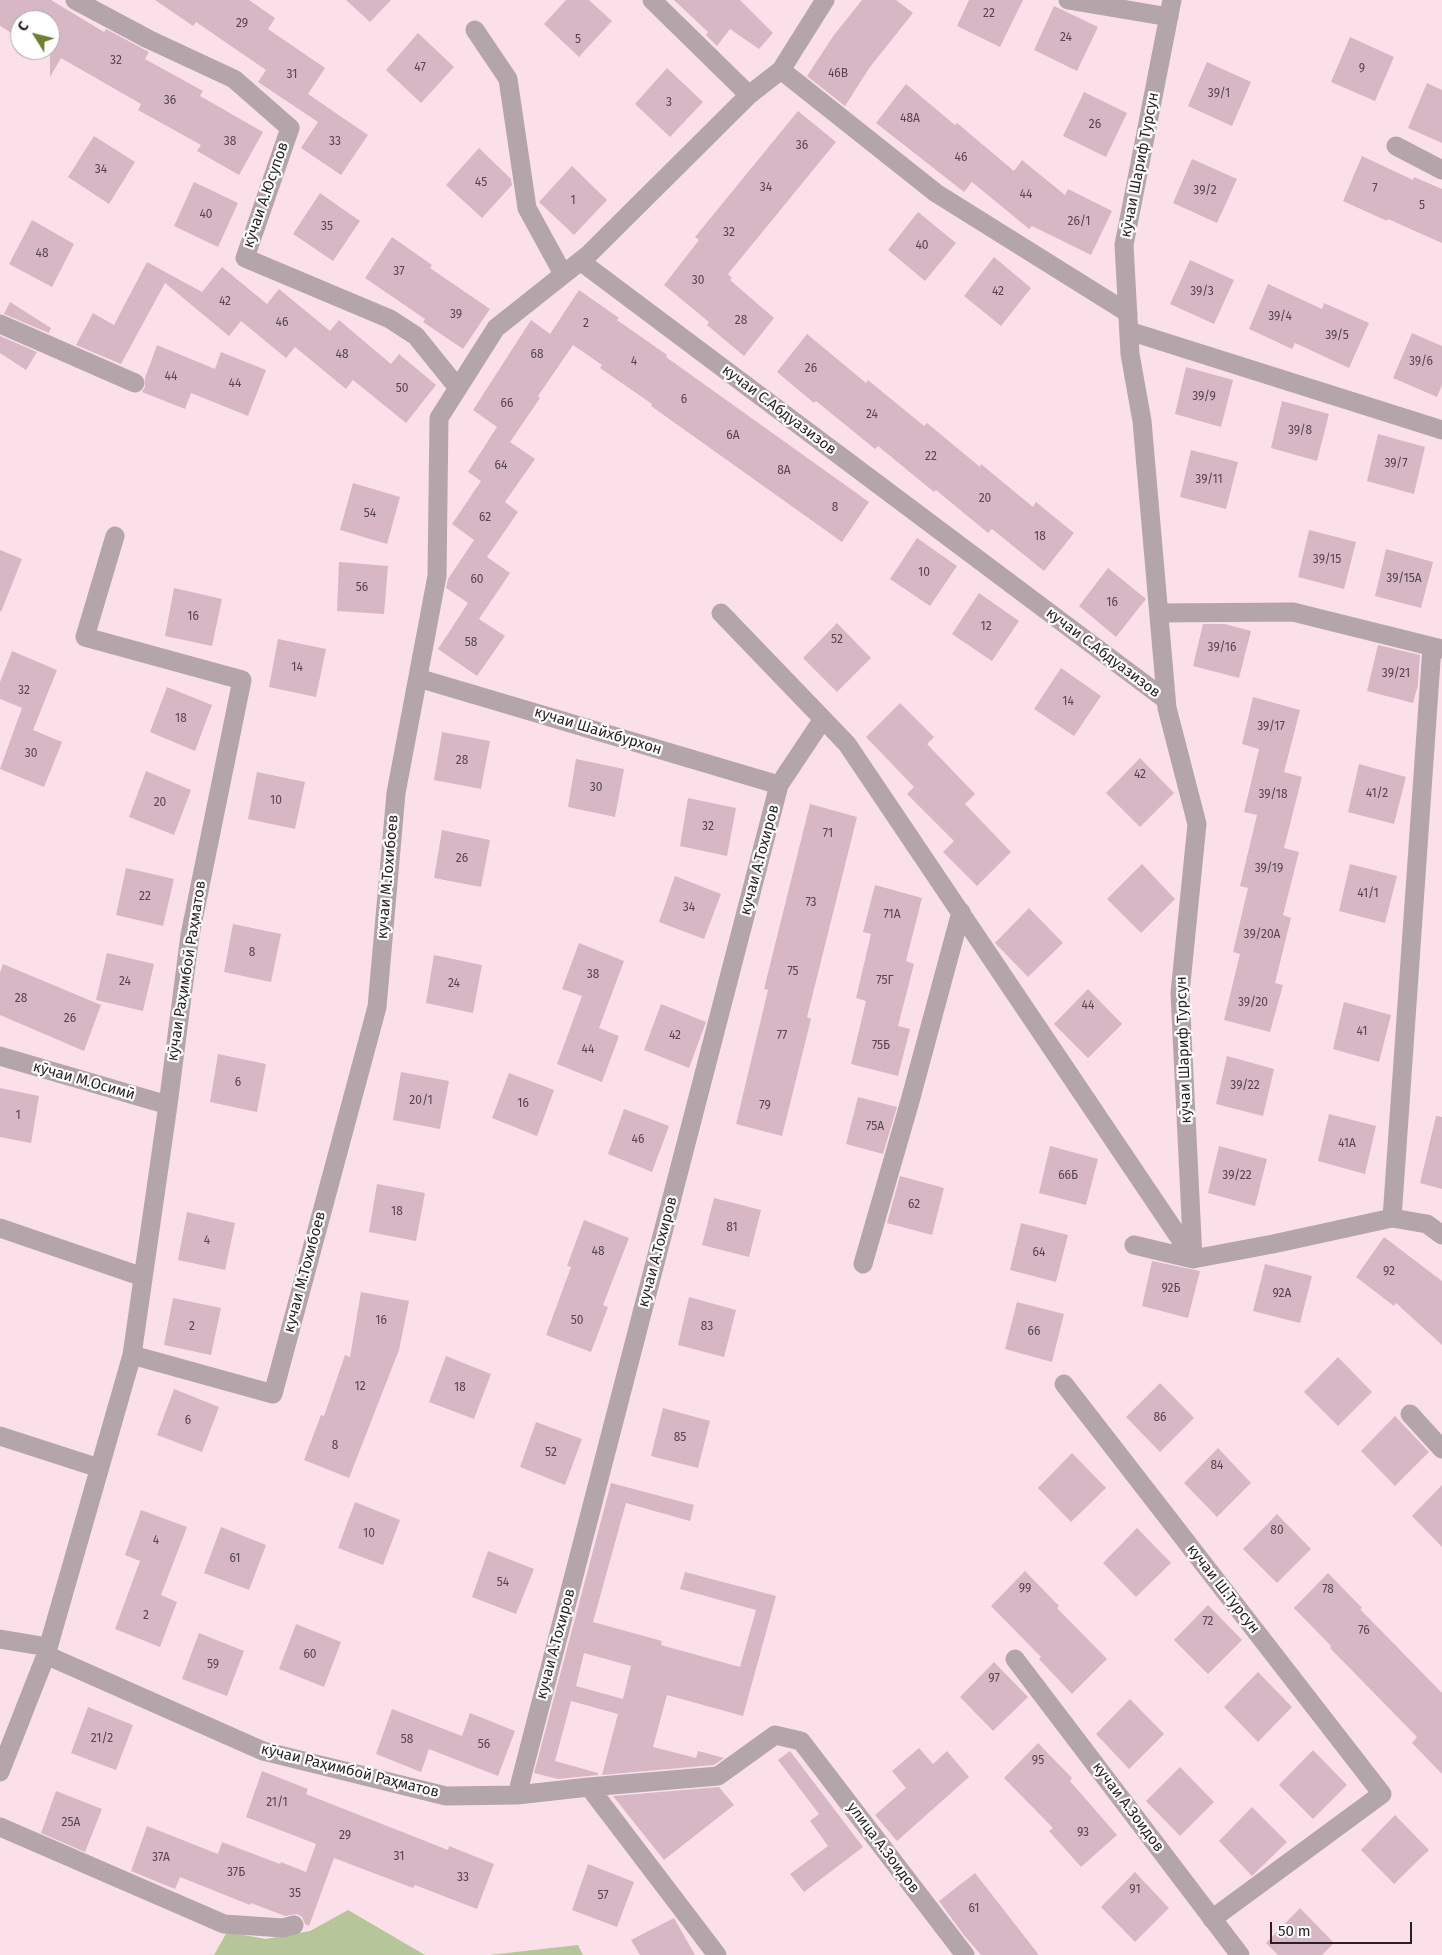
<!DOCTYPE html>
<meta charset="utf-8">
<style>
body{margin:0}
#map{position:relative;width:1442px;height:1955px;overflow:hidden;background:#fbe0ea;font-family:"Fira Sans",sans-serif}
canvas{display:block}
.north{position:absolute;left:10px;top:10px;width:50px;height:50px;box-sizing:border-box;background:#fff;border:1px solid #aaa5a7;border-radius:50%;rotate:306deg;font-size:14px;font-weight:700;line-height:20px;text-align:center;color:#2b1f23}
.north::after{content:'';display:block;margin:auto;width:18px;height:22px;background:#6b8031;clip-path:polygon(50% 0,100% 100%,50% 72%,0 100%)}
.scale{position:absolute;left:1270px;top:1922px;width:142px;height:22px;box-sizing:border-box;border:2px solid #2b1f23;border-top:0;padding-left:6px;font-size:15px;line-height:18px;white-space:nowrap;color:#2b1f23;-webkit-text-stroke:4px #fff;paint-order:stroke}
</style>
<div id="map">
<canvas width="1442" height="1955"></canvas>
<div class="north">С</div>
<div class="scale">50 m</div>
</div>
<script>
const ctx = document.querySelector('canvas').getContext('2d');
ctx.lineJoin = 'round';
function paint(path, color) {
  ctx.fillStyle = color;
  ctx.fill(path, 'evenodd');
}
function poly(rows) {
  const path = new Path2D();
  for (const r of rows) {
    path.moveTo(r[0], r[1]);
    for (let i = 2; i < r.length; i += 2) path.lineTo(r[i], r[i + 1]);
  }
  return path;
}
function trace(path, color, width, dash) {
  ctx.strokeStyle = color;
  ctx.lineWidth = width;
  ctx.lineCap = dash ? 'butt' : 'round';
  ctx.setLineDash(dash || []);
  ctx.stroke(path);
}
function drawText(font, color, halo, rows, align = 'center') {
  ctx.font = font + ' "Fira Sans",sans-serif';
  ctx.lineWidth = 4.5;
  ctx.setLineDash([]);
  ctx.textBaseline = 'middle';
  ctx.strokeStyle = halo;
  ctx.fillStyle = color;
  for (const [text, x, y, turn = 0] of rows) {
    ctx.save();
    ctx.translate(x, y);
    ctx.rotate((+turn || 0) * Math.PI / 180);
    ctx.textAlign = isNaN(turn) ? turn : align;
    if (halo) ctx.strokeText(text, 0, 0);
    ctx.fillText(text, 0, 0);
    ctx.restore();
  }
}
const green = poly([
 [348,1910,425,1955,214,1955,227,1932,266,1939,310,1931],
 [578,1945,583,1955,489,1955]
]);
const building = poly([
 [0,0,51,0,104,32,106,29,149,52,145,59,203,91,200,96,263,132,239,175,197,151,201,145,138,110,141,104,61,58,50,77,50,20,20,20,20,38,0,26],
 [155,0,249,0,275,18,268,29,325,68,308,94,368,135,341,175,301,148,318,122,258,82,266,70,196,22,193,26],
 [346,0,391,0,370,22],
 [566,0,589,0,612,21,579,57,544,24],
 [674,0,740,0,773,33,759,49,730,29,717,46,706,35,708,32],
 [862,0,896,0,913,13,870,67,845,106,807,76,834,35],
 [969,0,1023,0,1000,47,957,26],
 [1054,6,1098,27,1077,71,1034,50],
 [418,33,454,67,421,103,386,70],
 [1350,37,1394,57,1375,101,1331,82],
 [1207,62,1251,82,1232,126,1188,106],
 [667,68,703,102,670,137,635,104],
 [1427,83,1442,90,1442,143,1408,128],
 [906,84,955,125,957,123,1014,171,1022,160,1065,195,1068,189,1112,211,1091,255,1032,226,1029,229,972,182,964,192,876,123],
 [1084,92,1127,113,1106,157,1063,136],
 [798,111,836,142,728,274,732,278,730,280,774,318,744,356,707,325,709,322,664,285,699,240,695,237],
 [94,136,135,162,109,204,68,177],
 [479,148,511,179,512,185,482,218,446,185],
 [1362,156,1413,180,1414,177,1442,189,1442,243,1388,219,1387,221,1343,201],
 [1192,159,1237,179,1217,223,1173,203],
 [572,166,607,200,574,235,539,202],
 [194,182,238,203,218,247,174,226],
 [320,193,360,221,333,261,293,234],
 [918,212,956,243,925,281,888,250],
 [32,220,74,244,52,287,9,264],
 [392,237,432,265,430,268,490,309,463,349,423,322,425,319,365,278],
 [994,257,1031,288,1001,326,964,296],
 [1190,260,1234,280,1214,324,1170,304],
 [147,262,202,292,222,267,267,304,279,289,330,331,339,320,391,364,399,354,436,385,406,423,353,380,346,389,295,347,286,358,241,321,229,336,165,283,121,364,76,345,93,313,114,325],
 [1268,284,1322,309,1324,303,1369,323,1349,368,1295,343,1292,349,1249,329],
 [579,290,619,318,617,320,667,355,666,357,869,502,842,542,651,406,652,404,600,368,602,365,573,345,538,396,540,398,510,442,535,459,505,502,518,512,487,557,510,573,479,619,505,636,477,676,438,649,468,603,446,588,448,579,474,540,452,524,481,481,468,472,497,427,473,410,531,320,550,334],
 [10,302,51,328,49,333,4,314],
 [1412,333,1442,346,1442,385,1437,397,1393,378],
 [807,334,866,383,868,380,924,426,927,423,980,467,981,464,1033,507,1036,502,1074,533,1044,571,992,529,988,533,936,490,934,492,878,446,875,449,816,401,814,403,777,372],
 [0,336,37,352,26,370,0,353],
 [157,345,215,369,221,352,266,370,248,416,191,393,185,409,142,392,145,387,145,378],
 [1186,367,1233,380,1221,427,1175,414],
 [1282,401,1329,414,1317,461,1271,448],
 [1378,434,1425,447,1414,494,1367,481],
 [1191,450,1238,462,1226,509,1180,497],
 [353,483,400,497,387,544,340,530],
 [1309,530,1356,542,1344,589,1298,577],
 [917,538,957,566,930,606,890,579],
 [1386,549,1433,562,1421,608,1375,596],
 [0,550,22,559,1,612,0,611],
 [339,562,388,566,384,614,337,611],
 [1108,568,1146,599,1116,637,1079,606],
 [174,588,222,599,212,646,165,636],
 [979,593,1019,621,992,661,952,634],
 [837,623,871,658,837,692,803,658],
 [1203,624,1225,624,1251,631,1239,678,1193,666],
 [278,639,326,649,316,697,269,687],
 [1378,645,1420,655,1418,685,1413,703,1367,691],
 [12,651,57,670,33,730,62,742,44,787,0,769,22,708,0,699,0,682],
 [1061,668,1101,696,1074,736,1034,709],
 [167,687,212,705,195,751,150,732],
 [1253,697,1300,710,1284,772,1302,777,1284,848,1299,852,1283,915,1291,918,1275,983,1283,985,1270,1032,1224,1020,1240,954,1233,952,1248,888,1240,886,1257,815,1244,812,1259,749,1242,744],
 [900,703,934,737,927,744,975,794,965,804,1011,852,977,886,943,852,954,841,907,794,914,787,866,737],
 [442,732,490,741,481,789,434,780],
 [1140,758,1174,793,1140,827,1106,793],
 [576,759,624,769,615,817,568,807],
 [1359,764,1406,777,1394,824,1348,812],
 [146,771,191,790,174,835,129,817],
 [257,772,305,782,295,829,248,819],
 [688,798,736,808,727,856,680,846],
 [810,804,857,817,807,1017,811,1019,782,1136,736,1124,768,990,764,989],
 [442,830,490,840,481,887,434,878],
 [1142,864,1175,899,1141,933,1107,899],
 [1350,864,1397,876,1385,923,1339,911],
 [126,868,174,879,163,926,116,915],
 [675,876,721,894,704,939,659,922],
 [875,885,922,898,906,961,914,964,898,1026,910,1029,898,1076,851,1064,866,1001,856,998,871,934,863,932],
 [1029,908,1063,943,1028,977,995,943],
 [233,924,281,934,271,982,224,972],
 [579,943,624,961,599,1028,619,1036,602,1082,557,1064,582,996,562,989],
 [107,953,154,964,143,1011,96,1000],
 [434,955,482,965,473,1013,426,1003],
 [3,964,101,1005,84,1051,0,1015,0,973],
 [1088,989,1122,1024,1088,1058,1054,1024],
 [1344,1002,1391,1015,1379,1062,1333,1049],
 [661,1004,706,1022,689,1068,644,1050],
 [218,1054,266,1064,257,1112,210,1102],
 [1227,1056,1274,1069,1263,1116,1216,1104],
 [401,1072,449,1081,440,1129,393,1120],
 [509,1073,554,1090,537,1136,492,1118],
 [0,1088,39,1096,31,1143,0,1137],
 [858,1097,897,1107,883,1154,846,1144],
 [624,1109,669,1126,652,1172,608,1154],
 [1329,1114,1376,1126,1365,1174,1318,1161],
 [1436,1116,1442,1117,1442,1189,1420,1183],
 [1050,1146,1098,1159,1086,1205,1039,1193],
 [1219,1146,1267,1159,1255,1206,1208,1193],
 [900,1176,944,1188,932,1235,887,1223],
 [377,1184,425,1193,416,1241,369,1232],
 [714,1198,761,1210,749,1257,702,1245],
 [187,1212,235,1223,225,1270,178,1260],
 [584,1220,629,1238,603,1305,608,1307,591,1352,546,1335,571,1267,567,1266],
 [1021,1223,1068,1235,1056,1282,1010,1270],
 [1384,1237,1442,1281,1442,1345,1396,1303,1394,1306,1356,1277],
 [1152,1261,1200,1271,1188,1318,1142,1306],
 [1265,1264,1312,1276,1300,1323,1253,1311],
 [361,1292,409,1301,399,1350,349,1478,304,1460,321,1415,324,1416,345,1355,350,1357],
 [689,1297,736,1310,724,1357,678,1345],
 [173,1298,221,1308,211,1355,164,1345],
 [1017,1302,1064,1314,1052,1362,1005,1349],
 [446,1356,491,1374,474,1419,429,1402],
 [1338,1357,1372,1392,1338,1426,1304,1392],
 [1160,1383,1194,1418,1160,1452,1126,1417],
 [174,1389,219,1407,202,1452,157,1435],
 [663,1408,710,1421,698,1468,651,1456],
 [1395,1416,1429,1452,1395,1486,1361,1451],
 [536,1422,582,1439,565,1485,520,1467],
 [1218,1448,1251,1483,1217,1517,1184,1483],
 [1072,1453,1106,1488,1071,1522,1038,1488],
 [611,1483,694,1505,690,1521,626,1503,593,1622,662,1641,661,1645,740,1667,756,1610,680,1589,685,1572,776,1596,743,1716,667,1695,653,1747,696,1758,698,1751,724,1758,714,1765,602,1775,618,1714,571,1701,555,1761,598,1773,598,1775,558,1779,534,1773],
 [584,1653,631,1666,623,1699,576,1686],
 [1442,1485,1442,1547,1412,1516],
 [355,1502,400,1520,383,1565,338,1548],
 [141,1510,187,1527,161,1595,177,1602,160,1647,115,1629,140,1561,125,1555],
 [1277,1514,1311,1549,1277,1583,1243,1549],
 [221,1527,266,1545,249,1590,204,1573],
 [1137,1528,1171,1563,1136,1597,1103,1563],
 [488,1551,534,1569,516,1614,472,1597],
 [1025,1571,1059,1606,1057,1608,1107,1659,1072,1694,1039,1659,1041,1657,991,1606],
 [1328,1573,1362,1608,1360,1609,1442,1693,1442,1774,1412,1743,1417,1737,1330,1648,1331,1646,1294,1608],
 [1208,1605,1242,1640,1208,1674,1174,1640],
 [296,1624,341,1642,324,1687,279,1669],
 [199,1633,244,1651,227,1696,182,1679],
 [994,1662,1028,1697,993,1731,960,1697],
 [1258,1672,1292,1707,1258,1742,1224,1707],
 [1130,1699,1164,1734,1129,1769,1096,1734],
 [88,1707,133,1725,116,1770,71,1753],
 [392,1709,462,1736,470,1713,515,1731,498,1776,429,1749,421,1772,376,1754],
 [1038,1743,1072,1778,1070,1781,1117,1835,1081,1867,1049,1831,1053,1828,1004,1778],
 [919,1748,933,1764,947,1751,969,1777,897,1841,875,1815,906,1788,892,1771],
 [1313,1750,1347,1785,1313,1819,1279,1785],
 [790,1751,863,1847,804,1892,790,1874,828,1846,810,1821,819,1814,778,1760],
 [1180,1767,1214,1802,1180,1836,1146,1801],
 [262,1771,308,1789,306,1794,448,1850,449,1846,494,1864,477,1909,415,1885,413,1888,334,1858,309,1926,305,1924,302,1917,297,1914,285,1916,251,1903,250,1905,180,1877,175,1889,131,1871,147,1826,218,1854,222,1842,280,1864,281,1862,306,1872,316,1844,246,1817],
 [719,1787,734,1805,664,1860,613,1796],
 [56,1791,102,1809,85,1852,41,1833],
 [1252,1807,1287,1842,1252,1876,1219,1841],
 [1395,1815,1429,1850,1394,1884,1361,1850],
 [588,1864,634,1882,617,1927,572,1910],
 [1135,1872,1169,1908,1135,1942,1101,1907],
 [975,1873,1039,1955,981,1955,963,1934,939,1901],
 [1300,1908,1334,1943,1322,1955,1278,1955,1266,1943],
 [674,1918,695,1955,640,1955,631,1940]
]);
const street = poly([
 [75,0,148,39,234,79,290,128,245,258,390,319,416,336,458,388],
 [652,0,749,95],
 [1068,0,1169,17],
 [1172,0,1124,245,1130,354,1142,421,1167,708,1197,824,1180,993,1193,1259],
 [475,30,508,79,527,208,563,274],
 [781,70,936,193,1128,313],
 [1396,146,1442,170],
 [580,261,1166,700],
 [0,324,135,383],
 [1129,331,1442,430],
 [721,613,847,744,1193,1258],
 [1159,613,1293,612,1442,649],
 [418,678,779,785],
 [0,1056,168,1105],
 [1392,1218,1432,647],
 [0,1228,143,1277],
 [1134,1245,1193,1259,1273,1244,1392,1218,1427,1224,1442,1235],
 [863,1264,910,1101,961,912],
 [132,1355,273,1394,377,1007,396,793,437,576,439,418,496,328,588,255,749,95,781,70,825,0],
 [1064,1384,1382,1794,1212,1919],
 [1410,1414,1442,1449],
 [0,1436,99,1468],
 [0,1639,48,1647],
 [46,1655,263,1751,446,1796,517,1795,589,1787,717,1955],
 [1015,1659,1240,1955],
 [0,1772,46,1655,132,1355,168,1105,190,935,242,680,85,637,115,536],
 [589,1787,718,1776,775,1735,801,1741,965,1955],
 [517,1795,779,785,823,719],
 [0,1827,224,1924,283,1928,294,1925]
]);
const numberNames = [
 ["22",989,14],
 ["29",242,24],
 ["24",1066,38],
 ["5",578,40],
 ["32",116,61],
 ["47",420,68],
 ["9",1362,69],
 ["46В",838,74],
 ["31",292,75],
 ["39/1",1219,94],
 ["36",170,101],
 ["3",669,103],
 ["48А",910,119],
 ["26",1095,125],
 ["38",230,142],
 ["33",335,142],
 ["36",802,146],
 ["46",961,158],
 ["34",101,170],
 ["45",481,183],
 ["34",766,188],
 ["7",1375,189],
 ["39/2",1205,191],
 ["44",1026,195],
 ["1",573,201],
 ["5",1422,206],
 ["40",206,215],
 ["26/1",1079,222],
 ["35",327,227],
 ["32",729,233],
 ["40",922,246],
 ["48",42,254],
 ["37",399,272],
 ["30",698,281],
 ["42",998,292],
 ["39/3",1202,292],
 ["42",225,302],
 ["39",456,315],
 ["39/4",1280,317],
 ["28",741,321],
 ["46",282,323],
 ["2",586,324],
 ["39/5",1337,336],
 ["48",342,355],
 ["68",537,355],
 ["4",634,362],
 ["39/6",1421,362],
 ["26",811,369],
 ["44",171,377],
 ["44",235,384],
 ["50",402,389],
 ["39/9",1204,397],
 ["6",684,400],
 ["66",507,404],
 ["24",872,415],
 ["39/8",1300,431],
 ["6А",733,436],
 ["22",931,457],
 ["39/7",1396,464],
 ["64",501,466],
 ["8А",784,471],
 ["39/11",1209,480],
 ["20",985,499],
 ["8",835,508],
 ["54",370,514],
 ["62",485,518],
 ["18",1040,537],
 ["39/15",1327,560],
 ["10",924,573],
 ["39/15А",1404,579],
 ["60",477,580],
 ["56",362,588],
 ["16",1112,603],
 ["16",193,617],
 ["12",986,627],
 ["52",837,640],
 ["58",471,643],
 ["39/16",1222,648],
 ["14",297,668],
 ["39/21",1396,674],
 ["32",24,691],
 ["14",1068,702],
 ["18",181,719],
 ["39/17",1271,727],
 ["30",31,754],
 ["28",462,761],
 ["42",1140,775],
 ["30",596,788],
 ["41/2",1377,794],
 ["39/18",1273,795],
 ["10",276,801],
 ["20",160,803],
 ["32",708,827],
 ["71",828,834],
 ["26",462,859],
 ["39/19",1269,869],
 ["41/1",1368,894],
 ["22",145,897],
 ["73",811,903],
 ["34",689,908],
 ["71А",892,915],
 ["39/20А",1262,935],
 ["8",252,953],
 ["75",793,972],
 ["38",593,975],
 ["75Г",885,981],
 ["24",125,982],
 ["24",454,984],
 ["28",21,999],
 ["39/20",1253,1003],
 ["44",1088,1006],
 ["26",70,1019],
 ["41",1362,1032],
 ["42",675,1036],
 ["77",782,1036],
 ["75Б",881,1046],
 ["44",588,1050],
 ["6",238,1083],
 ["39/22",1245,1086],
 ["20/1",421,1101],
 ["16",523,1104],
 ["79",765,1106],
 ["1",18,1116],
 ["75А",875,1127],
 ["46",638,1140],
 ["41А",1347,1144],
 ["66Б",1068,1176],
 ["39/22",1237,1176],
 ["62",914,1205],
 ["18",397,1212],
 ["81",732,1228],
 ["4",207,1241],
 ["48",598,1252],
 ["64",1039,1253],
 ["92",1389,1272],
 ["92Б",1171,1289],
 ["92А",1282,1294],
 ["16",381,1321],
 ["50",577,1321],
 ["2",192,1327],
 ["83",707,1327],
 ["66",1034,1332],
 ["12",360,1387],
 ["18",460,1388],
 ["86",1160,1418],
 ["6",188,1421],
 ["85",680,1438],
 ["8",335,1446],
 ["52",551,1453],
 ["84",1217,1466],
 ["80",1277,1531],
 ["10",369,1534],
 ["4",156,1541],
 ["61",235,1559],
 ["54",503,1583],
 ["99",1025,1589],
 ["78",1328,1590],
 ["2",146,1616],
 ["72",1208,1622],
 ["76",1364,1631],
 ["60",310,1655],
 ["59",213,1665],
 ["97",994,1679],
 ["21/2",102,1739],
 ["58",407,1740],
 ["56",484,1745],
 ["95",1038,1761],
 ["21/1",277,1803],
 ["25А",71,1823],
 ["93",1083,1833],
 ["29",345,1836],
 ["31",399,1857],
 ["37А",161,1858],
 ["37Б",236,1873],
 ["33",463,1878],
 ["91",1135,1890],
 ["35",295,1894],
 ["57",603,1896],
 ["61",974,1909]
];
const streetNames = [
 ["кӯчаи Шариф Турсун",1140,165,-79],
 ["кӯчаи А.Юсупов",266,195,-71],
 ["кучаи С.Абдуазизов",779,410,37],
 ["кучаи С.Абдуазизов",1103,653,37],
 ["кучаи Шайхбурхон",598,731,17],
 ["кучаи А.Тохиров",760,860,-75],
 ["кучаи М.Тохибоев",388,877,-85],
 ["кӯчаи Раҳимбой Раҳматов",187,971,-81],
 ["кӯчаи Шариф Турсун",1184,1050,-92],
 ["кӯчаи М.Осимӣ",84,1081,16],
 ["кучаи А.Тохиров",658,1252,-75],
 ["кучаи М.Тохибоев",305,1272,-75],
 ["кучаи Ш.Турсун",1223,1589,52],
 ["кучаи А.Тохиров",556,1644,-75],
 ["кӯчаи Раҳимбой Раҳматов",350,1771,14],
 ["кучаи А.Зоидов",1128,1807,53],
 ["улица А.Зоидов",883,1848,53]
];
paint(green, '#b7c59b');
paint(building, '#d7b7c3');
trace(street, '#b4a5aa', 19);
drawText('12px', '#56454b', null, numberNames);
drawText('15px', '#2b1f23', '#fff', streetNames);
</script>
